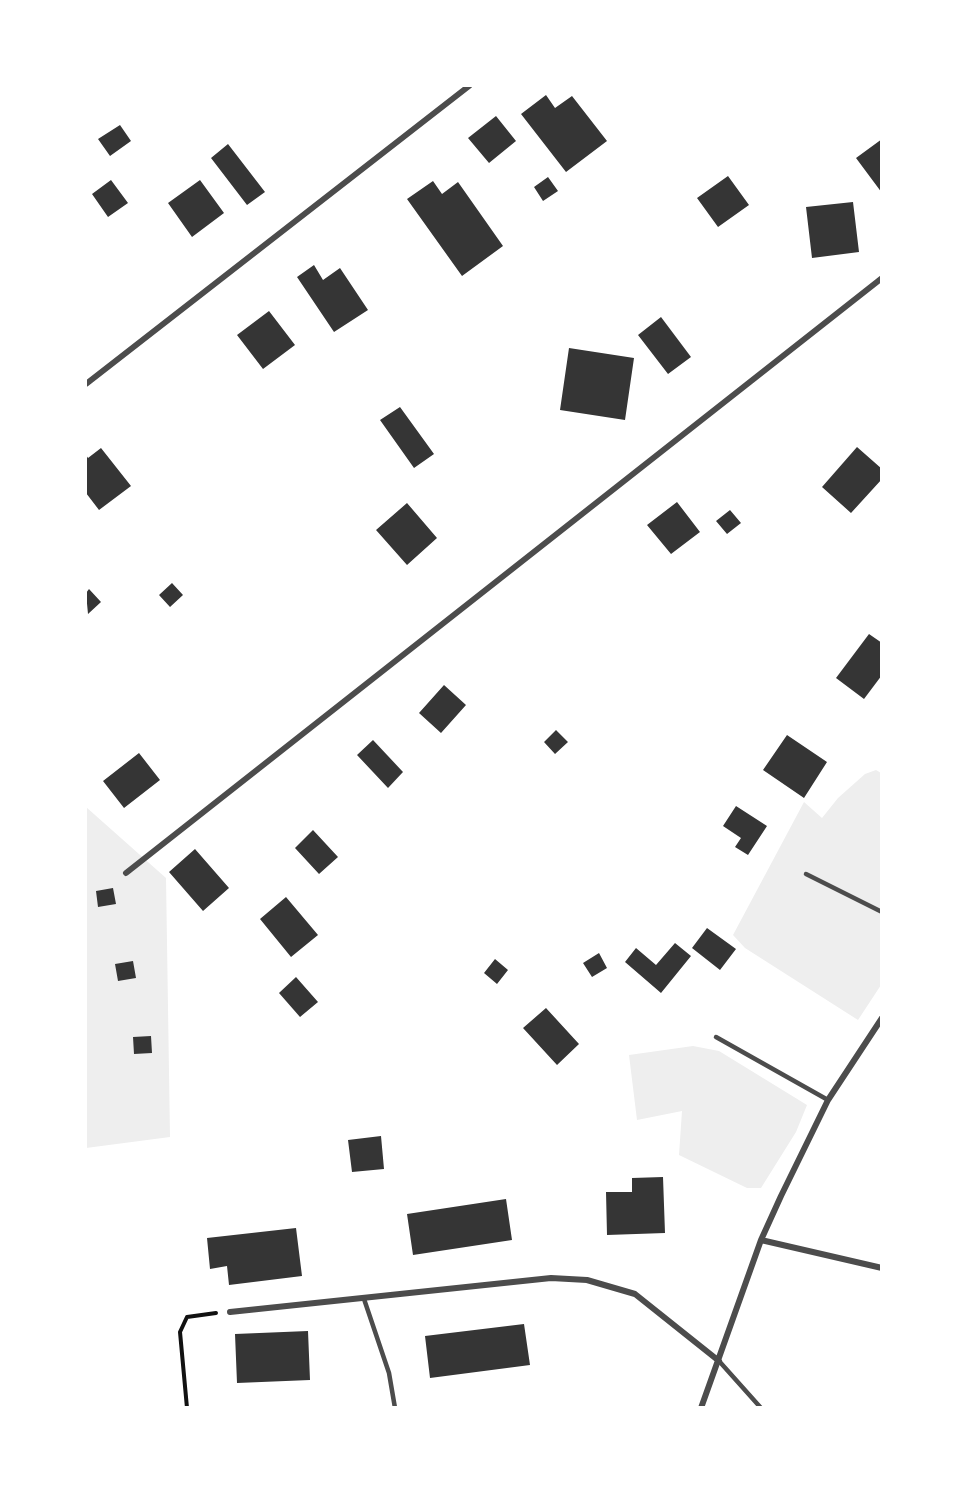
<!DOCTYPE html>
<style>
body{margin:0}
#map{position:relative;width:967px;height:1493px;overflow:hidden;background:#fff;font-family:"Noto Sans",sans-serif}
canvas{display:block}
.frame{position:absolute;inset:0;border:87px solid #fff;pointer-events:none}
</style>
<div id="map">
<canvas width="967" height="1493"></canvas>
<div class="frame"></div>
</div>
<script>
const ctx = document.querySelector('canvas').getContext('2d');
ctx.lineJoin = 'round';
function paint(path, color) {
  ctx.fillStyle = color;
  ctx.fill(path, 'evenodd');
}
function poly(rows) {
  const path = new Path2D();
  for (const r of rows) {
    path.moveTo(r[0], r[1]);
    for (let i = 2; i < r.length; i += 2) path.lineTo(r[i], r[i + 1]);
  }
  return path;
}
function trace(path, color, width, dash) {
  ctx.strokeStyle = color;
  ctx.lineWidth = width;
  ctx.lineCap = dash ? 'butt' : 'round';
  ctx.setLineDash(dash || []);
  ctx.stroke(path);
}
const green = poly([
 [876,770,881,773,881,985,858,1020,745,948,733,935,804,802,822,818,838,798,865,774],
 [86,807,166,878,170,1137,86,1148],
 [693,1046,719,1051,807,1105,796,1132,761,1188,747,1188,679,1155,682,1111,637,1120,629,1055]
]);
const building = poly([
 [546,95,555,108,572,96,607,141,566,172,521,114],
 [496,116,516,141,489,163,468,138],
 [120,125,131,141,110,156,98,139],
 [882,139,882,193,856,158],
 [228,144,265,192,247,205,211,158],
 [728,176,749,205,718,227,697,198],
 [548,177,558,191,543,201,534,187],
 [111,180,128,203,108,217,92,194],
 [200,180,224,213,192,237,168,203],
 [433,181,442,194,458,182,503,246,462,276,407,199],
 [853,202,859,252,812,258,806,207],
 [314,265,323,280,340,268,368,310,334,332,297,277],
 [269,311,295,345,263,369,237,335],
 [661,317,691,357,668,374,638,335],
 [569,348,634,358,625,420,560,410],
 [400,407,434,454,414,468,380,420],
 [857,447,882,469,882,479,851,513,822,487],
 [101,448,131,486,99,510,86,493,86,455,88,458],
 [677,502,700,532,671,554,647,525],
 [407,503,437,538,407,565,376,530],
 [730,510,741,523,727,534,716,521],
 [172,583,183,595,170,607,159,595],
 [89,589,101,602,88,614,86,593],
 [869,634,882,643,882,675,864,699,836,678],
 [444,685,466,705,441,733,419,713],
 [556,730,568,742,555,754,544,742],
 [787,735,827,762,804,798,763,770],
 [373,740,403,772,388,788,357,755],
 [139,753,160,780,124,808,103,781],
 [736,806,767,826,748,855,735,847,741,838,723,826],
 [313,830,338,857,319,874,295,848],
 [195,849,229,888,203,911,169,872],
 [113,888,116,904,98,907,96,891],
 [286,897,318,935,291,957,260,919],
 [707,928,736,949,720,970,692,948],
 [675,943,691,956,661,993,625,962,636,948,656,965],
 [599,953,607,968,592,977,583,963],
 [495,959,508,970,497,984,484,973],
 [133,961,136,978,118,981,115,964],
 [296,977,318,1002,300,1017,279,993],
 [546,1008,579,1044,557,1065,523,1028],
 [151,1036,152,1053,134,1054,133,1037],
 [381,1136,384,1169,352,1172,348,1140],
 [663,1177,665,1233,607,1235,606,1192,632,1192,632,1178],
 [506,1199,512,1240,413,1255,407,1214],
 [296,1228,302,1276,229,1285,227,1266,210,1269,207,1238],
 [524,1324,530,1365,430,1378,425,1336],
 [308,1331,310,1380,237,1383,235,1334]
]);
const path = poly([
 [187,1408,180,1332,187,1317,216,1313]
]);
const service = poly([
 [806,874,882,912],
 [716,1037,828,1100],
 [364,1299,389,1373,395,1408],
 [719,1361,761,1408]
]);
const minor = poly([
 [86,384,469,86],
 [126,873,882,278],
 [761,1240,882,1268],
 [230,1312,551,1278,587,1280,635,1294,719,1361],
 [701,1408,761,1240,781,1196,828,1100,882,1018]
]);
paint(green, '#eee');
paint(building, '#353535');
trace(path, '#111', 4);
trace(service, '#4c4c4c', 4.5);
trace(minor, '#4c4c4c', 6);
</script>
